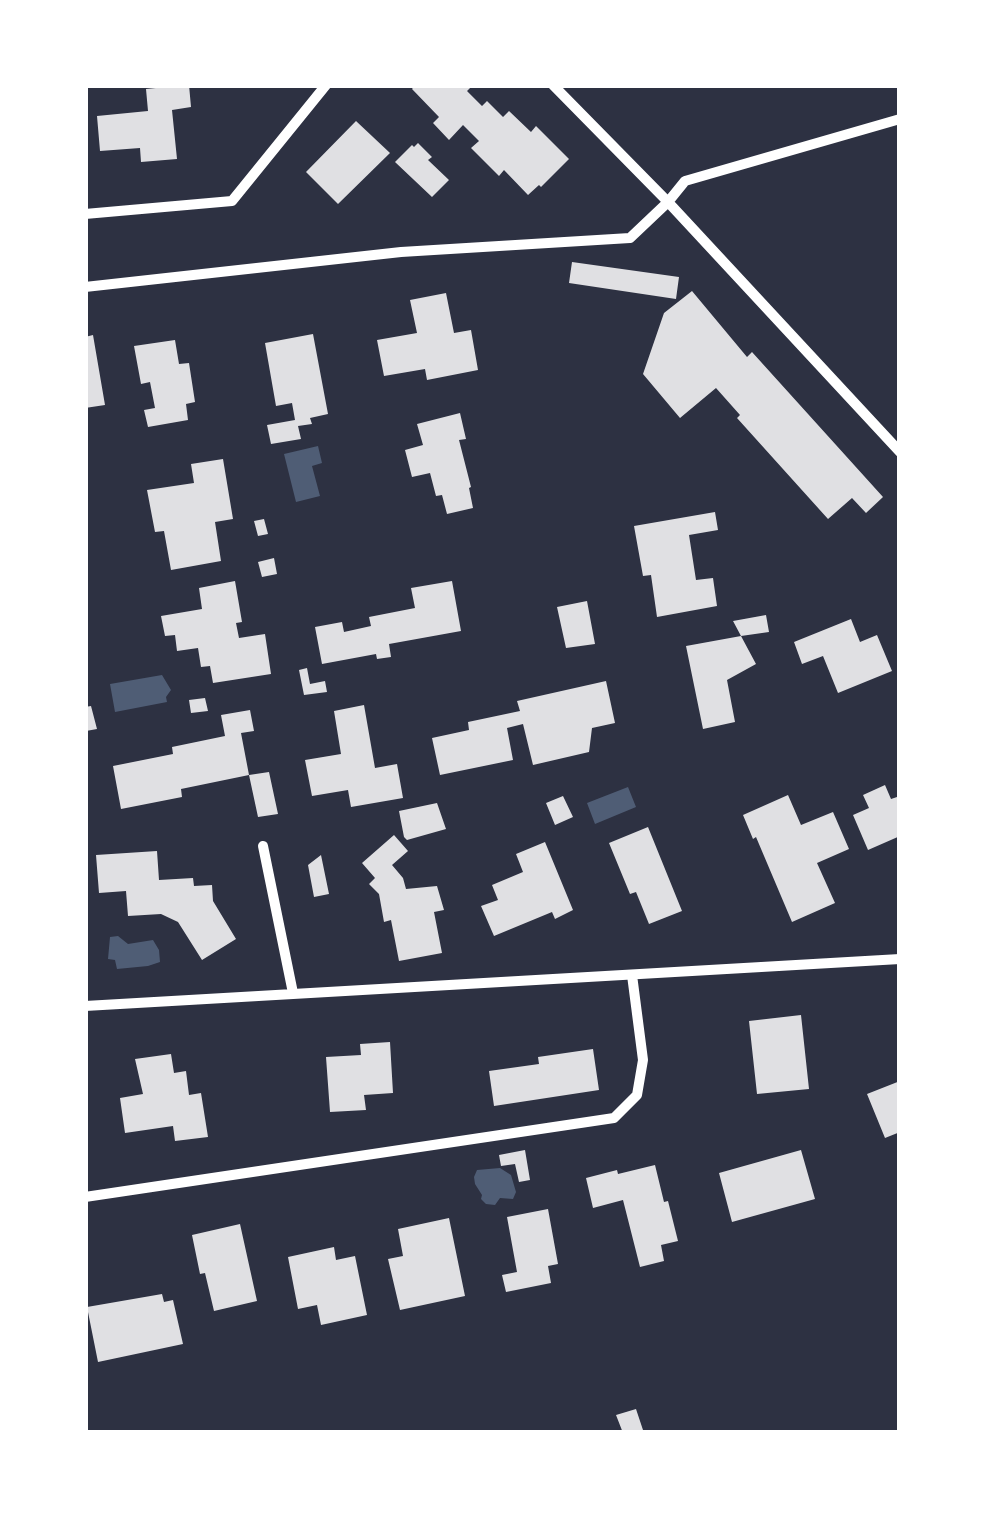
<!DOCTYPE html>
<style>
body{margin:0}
#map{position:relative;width:985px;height:1518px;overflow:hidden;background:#2d3142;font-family:"Archivo Narrow",sans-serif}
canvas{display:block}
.frame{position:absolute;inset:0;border:88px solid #fff;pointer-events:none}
</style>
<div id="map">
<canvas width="985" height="1518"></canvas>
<div class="frame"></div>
</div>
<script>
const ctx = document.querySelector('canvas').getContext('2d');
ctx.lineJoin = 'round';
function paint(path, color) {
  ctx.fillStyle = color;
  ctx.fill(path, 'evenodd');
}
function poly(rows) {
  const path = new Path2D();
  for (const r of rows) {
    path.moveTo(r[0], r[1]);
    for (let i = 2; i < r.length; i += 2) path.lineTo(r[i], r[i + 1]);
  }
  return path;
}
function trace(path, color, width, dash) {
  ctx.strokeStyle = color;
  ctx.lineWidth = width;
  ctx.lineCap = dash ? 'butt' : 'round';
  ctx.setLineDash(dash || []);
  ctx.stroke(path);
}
const water = poly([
 [318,446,322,463,312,466,320,496,296,502,284,454],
 [162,675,171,690,166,697,167,702,115,712,110,684],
 [628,787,636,807,595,824,587,803],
 [118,936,128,944,153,940,159,950,160,962,148,966,117,969,115,960,108,959,110,937],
 [500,1168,511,1175,516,1192,513,1199,500,1198,495,1205,486,1204,481,1199,482,1195,475,1184,474,1177,477,1170]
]);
const building = poly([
 [185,85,189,85,191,107,172,110,177,159,141,162,140,148,100,151,97,116,148,111,146,89],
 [415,85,473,85,467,91,482,106,487,101,503,117,509,111,531,132,536,126,569,159,541,187,539,185,528,195,504,170,499,176,471,148,479,141,463,125,449,140,433,123,439,117,412,89],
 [356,121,390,153,338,204,306,172],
 [418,143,432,157,428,160,449,180,432,197,395,162,412,145,414,147],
 [572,262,679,277,676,299,569,283],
 [692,291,747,357,752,352,883,497,866,513,852,498,828,519,737,418,740,415,716,388,680,418,643,374,664,313],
 [446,293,454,333,471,330,478,370,427,380,425,369,384,376,377,340,417,333,410,300],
 [313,334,328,414,310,418,312,424,298,426,301,439,271,444,267,425,295,420,292,403,276,406,265,343],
 [93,335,105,405,85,408,85,337],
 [175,340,179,364,189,363,195,402,186,404,188,420,148,427,144,410,155,408,150,382,141,384,134,346],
 [460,413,466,439,459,440,471,487,469,488,473,508,447,514,442,495,436,496,430,473,412,477,405,450,423,445,417,424],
 [223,459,233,519,215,522,221,561,171,570,164,531,155,532,147,490,194,483,191,464],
 [715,512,718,530,689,535,696,580,713,578,717,606,657,617,651,575,643,576,634,526],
 [264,519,268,534,258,536,254,521],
 [274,558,277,574,262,577,258,562],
 [235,581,242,622,236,623,239,638,265,634,271,674,213,683,210,666,201,667,198,648,177,651,175,635,165,636,161,616,202,609,199,588],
 [452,581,461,631,389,644,391,657,377,659,376,654,322,664,315,627,342,622,344,632,371,626,369,617,415,608,411,588],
 [587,601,595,644,566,648,557,607],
 [766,615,769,632,741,636,733,621],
 [851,619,860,642,877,635,892,671,838,693,823,656,802,664,794,642],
 [741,636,756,664,727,680,735,722,703,729,686,646],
 [307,668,310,684,325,681,327,692,304,695,299,670],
 [606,681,615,723,592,728,589,752,533,765,523,724,507,728,513,760,440,775,432,738,469,730,468,722,520,711,517,701],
 [205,698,208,711,191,713,189,700],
 [364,705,375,768,397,764,403,798,351,807,348,790,312,796,305,760,341,754,334,711],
 [91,706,97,729,86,731,85,707],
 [250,710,254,731,241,733,249,775,181,789,182,797,121,809,113,766,173,754,172,747,225,736,221,715],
 [269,772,278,814,258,817,249,775],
 [885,785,891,799,900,796,900,836,868,850,853,815,869,808,863,795],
 [788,795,801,825,833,812,849,849,817,863,835,903,792,922,756,837,753,839,743,815],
 [563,796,573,817,555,825,546,803],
 [437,803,446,829,407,840,404,837,399,811],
 [648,827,682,911,649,924,636,892,630,894,609,843],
 [394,835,408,851,392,865,403,878,406,889,437,886,444,910,434,912,442,953,399,961,391,920,384,922,379,894,369,884,375,878,362,863],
 [545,842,573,910,555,919,552,912,494,936,481,906,498,900,492,885,523,872,516,854],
 [157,851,159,880,193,878,194,886,212,885,213,901,236,939,202,960,178,922,161,914,128,916,126,891,99,893,96,855],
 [321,855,329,894,314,897,308,865],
 [801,1015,809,1089,757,1094,749,1021],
 [390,1042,393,1093,364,1095,366,1110,330,1112,326,1057,361,1055,360,1044],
 [593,1049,599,1090,494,1106,489,1071,539,1064,538,1057],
 [171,1054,174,1073,186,1071,189,1095,201,1093,208,1137,175,1141,173,1126,125,1133,120,1098,143,1094,135,1059],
 [900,1081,900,1132,885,1138,867,1094],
 [525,1150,530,1180,519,1182,515,1164,501,1166,499,1155],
 [801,1150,815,1199,732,1222,719,1173],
 [655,1165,664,1202,668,1201,678,1241,661,1245,664,1261,640,1267,623,1200,593,1208,586,1178,617,1170,618,1174],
 [548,1209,558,1264,548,1266,551,1283,506,1292,502,1275,517,1272,507,1217],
 [449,1218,465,1296,400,1310,388,1259,403,1256,398,1229],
 [240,1224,257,1301,214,1311,205,1273,200,1274,192,1235],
 [334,1247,336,1260,355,1256,367,1315,321,1325,317,1305,298,1309,288,1257],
 [162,1294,164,1302,173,1300,183,1344,98,1362,87,1307],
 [636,1409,644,1433,623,1433,616,1415]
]);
const minor = poly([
 [553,85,668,202,900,452],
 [85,214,232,201,326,85],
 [85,287,401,252,630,238,668,202,685,181,900,119],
 [263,846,293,993],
 [85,1006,900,959],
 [85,1197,614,1118,637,1095,643,1060,632,975]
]);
paint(water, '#4f5d75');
paint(building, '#e0e0e3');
trace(minor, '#fff', 10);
</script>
